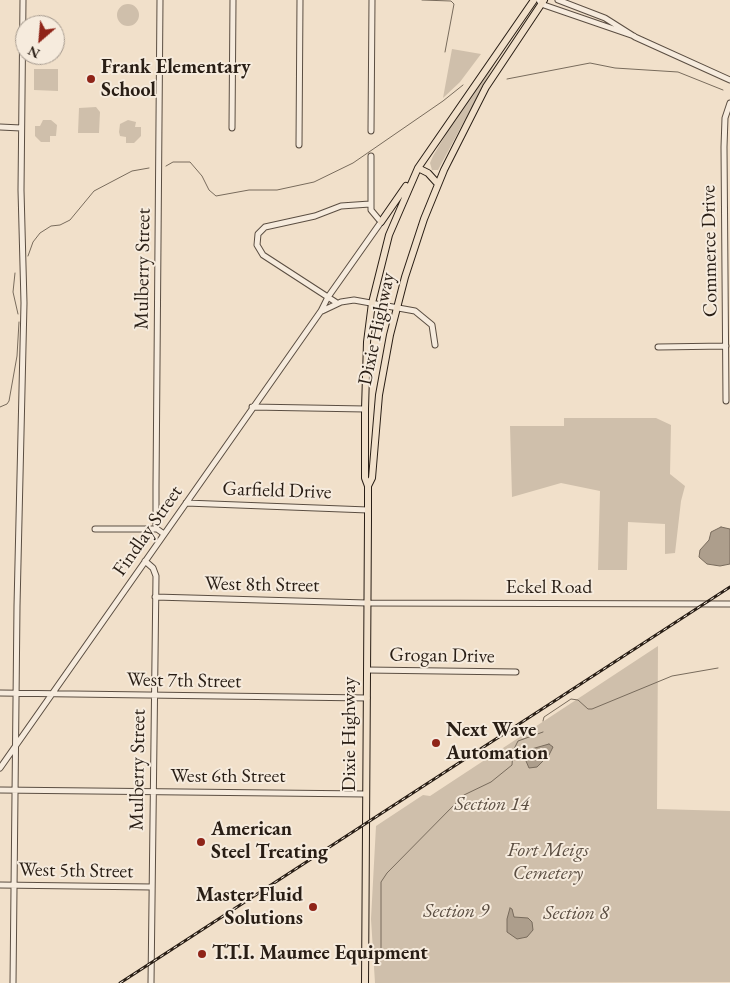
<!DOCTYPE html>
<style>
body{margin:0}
#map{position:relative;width:730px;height:983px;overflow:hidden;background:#f1e0ca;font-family:"EB Garamond",serif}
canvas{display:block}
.north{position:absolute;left:15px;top:15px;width:50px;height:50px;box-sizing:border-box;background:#f6ebdd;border:1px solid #a4998d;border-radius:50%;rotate:207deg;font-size:14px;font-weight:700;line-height:20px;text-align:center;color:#291e15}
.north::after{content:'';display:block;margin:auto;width:18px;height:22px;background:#8f2418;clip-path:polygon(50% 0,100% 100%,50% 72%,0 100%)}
</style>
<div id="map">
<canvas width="730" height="983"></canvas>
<div class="north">N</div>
</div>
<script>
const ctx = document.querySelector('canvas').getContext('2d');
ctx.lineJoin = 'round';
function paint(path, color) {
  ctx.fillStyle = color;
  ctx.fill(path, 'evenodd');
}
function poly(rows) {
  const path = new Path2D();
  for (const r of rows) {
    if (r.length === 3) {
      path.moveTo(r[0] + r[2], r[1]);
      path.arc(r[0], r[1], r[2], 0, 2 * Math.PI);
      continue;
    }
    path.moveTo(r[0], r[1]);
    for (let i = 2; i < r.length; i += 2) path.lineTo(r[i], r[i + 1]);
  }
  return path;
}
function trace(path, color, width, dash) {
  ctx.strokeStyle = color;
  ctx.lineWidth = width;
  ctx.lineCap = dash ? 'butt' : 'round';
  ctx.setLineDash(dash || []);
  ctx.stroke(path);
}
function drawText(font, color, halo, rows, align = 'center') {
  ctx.font = font + ' "EB Garamond",serif';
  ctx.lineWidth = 4;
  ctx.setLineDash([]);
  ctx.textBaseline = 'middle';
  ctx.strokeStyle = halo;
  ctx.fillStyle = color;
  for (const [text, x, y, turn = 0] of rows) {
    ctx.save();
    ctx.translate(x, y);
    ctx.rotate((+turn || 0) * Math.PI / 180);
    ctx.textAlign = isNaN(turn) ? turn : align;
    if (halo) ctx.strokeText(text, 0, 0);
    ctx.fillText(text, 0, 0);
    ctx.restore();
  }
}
const green = poly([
 [128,15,11],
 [452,49,481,54,460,82,443,98],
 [500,54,438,170,432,170,430,163,433,156,455,119],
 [34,69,58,69,58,91,34,90],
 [96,107,100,112,99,133,78,133,79,108],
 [43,120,51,120,57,125,56,136,50,136,50,142,41,142,35,136,35,126,40,126],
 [128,120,136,122,135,127,141,127,141,136,134,143,126,143,126,137,120,136,119,132,120,124],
 [564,418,656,418,671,425,670,474,685,486,681,501,675,553,665,554,665,524,628,522,627,570,598,570,600,491,561,483,512,497,510,426,564,426],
 [658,646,657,809,730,811,730,982,375,983,371,919,376,826,423,795,430,796]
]);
const water = poly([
 [721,527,730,529,730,564,720,566,707,564,699,557,700,550,709,540,711,532,721,527],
 [549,744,553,747,549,755,537,767,529,768,526,761,528,750,549,744],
 [510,908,512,909,514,917,528,918,532,922,533,930,527,937,517,939,507,932,507,919,510,908]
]);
const stream = poly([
 [422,0,451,1,454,4,445,52],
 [507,79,590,63,615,68,678,72,723,90],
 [166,166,173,162,190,162,202,176,209,190,216,196,249,190,277,190,314,182,353,163,443,101,463,85],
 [28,256,33,242,40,233,51,226,60,225,70,220,94,191,132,171,149,168],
 [15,273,13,292,18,314],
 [0,407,7,404,9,401,17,356,19,322],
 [543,721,544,717,571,699,578,700,588,709,592,709,672,676,718,668],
 [464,795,491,782,512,765,513,751,518,741,543,732],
 [381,954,381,882,387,873,457,802]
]);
const minor = poly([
 [160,0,156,486,156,525,157,529,164,534],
 [539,0,541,4,634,36],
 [558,0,605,18,635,37,730,80],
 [0,127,21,128],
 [232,128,233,0],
 [371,131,372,0],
 [299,145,300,0],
 [337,303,263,255,257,245,258,234,265,227,315,216,341,206,370,204],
 [322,311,341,302,354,300,415,311,432,325,435,345],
 [658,347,726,346],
 [726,401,724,147,725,118,730,103],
 [252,407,365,409],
 [186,503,368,510],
 [95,529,157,529],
 [145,561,153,568,156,576,151,983],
 [155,597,367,603,730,604],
 [367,670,516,672],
 [0,693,367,698],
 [0,768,321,311,328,297,381,222,371,210,371,156],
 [0,790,366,794],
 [0,885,152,887],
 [13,983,17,606,24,303,21,190,23,0]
]);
const major = poly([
 [418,168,428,173,438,184],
 [381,222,406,186],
 [368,486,372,478,379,395,390,335,405,277,424,219,444,170,486,87,544,0],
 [365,983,368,520,368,486,365,478,365,409,367,342,372,303,389,235,418,168,534,0]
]);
const rail = poly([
 [120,983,730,587]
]);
const markers = [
 [91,79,5,"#8f2418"],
 [436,743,5,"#8f2418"],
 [201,842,5,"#8f2418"],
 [313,907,5,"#8f2418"],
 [202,954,5,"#8f2418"]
];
const poiNames = [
 ["Frank Elementary",101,68],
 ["School",101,91],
 ["Next Wave",446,731],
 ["Automation",446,754],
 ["American",211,830],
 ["Steel Treating",211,853],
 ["Master Fluid",303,896,"right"],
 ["Solutions",303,919,"right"],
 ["T.T.I. Maumee Equipment",212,954]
];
const streetNames = [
 ["Commerce Drive",710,251,-91],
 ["Mulberry Street",143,269,-89],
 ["Dixie Highway",377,329,-78],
 ["Garfield Drive",277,491,2],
 ["Findlay Street",148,531,-55],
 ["West 8th Street",262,585,1],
 ["Eckel Road",549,588],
 ["Grogan Drive",442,656,1],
 ["West 7th Street",184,681,1],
 ["Dixie Highway",350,734,-90],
 ["Mulberry Street",138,770,-89],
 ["West 6th Street",228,777],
 ["West 5th Street",76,871,1]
];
const parkNames = [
 ["Section 14",492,805],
 ["Fort Meigs",548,851],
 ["Cemetery",548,874],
 ["Section 9",456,912],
 ["Section 8",576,914]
];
paint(green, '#cfbfab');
paint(water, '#ad9e8c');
trace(water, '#786b5c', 1);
trace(stream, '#786b5c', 1);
trace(minor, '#5b4e42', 7);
trace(major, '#291e15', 8);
trace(minor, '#f6ebdd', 5);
trace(major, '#f1e0ca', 6);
trace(rail, '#291e15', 3);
trace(rail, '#f6ebdd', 1, [4]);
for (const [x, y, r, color] of markers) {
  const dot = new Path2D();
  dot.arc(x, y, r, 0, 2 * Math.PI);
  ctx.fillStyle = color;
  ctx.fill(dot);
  trace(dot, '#f6ebdd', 2);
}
drawText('bold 20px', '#291e15', '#f6ebdd', poiNames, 'left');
drawText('20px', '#291e15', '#f6ebdd', streetNames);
drawText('italic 20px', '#5b4e42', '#f6ebdd', parkNames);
</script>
